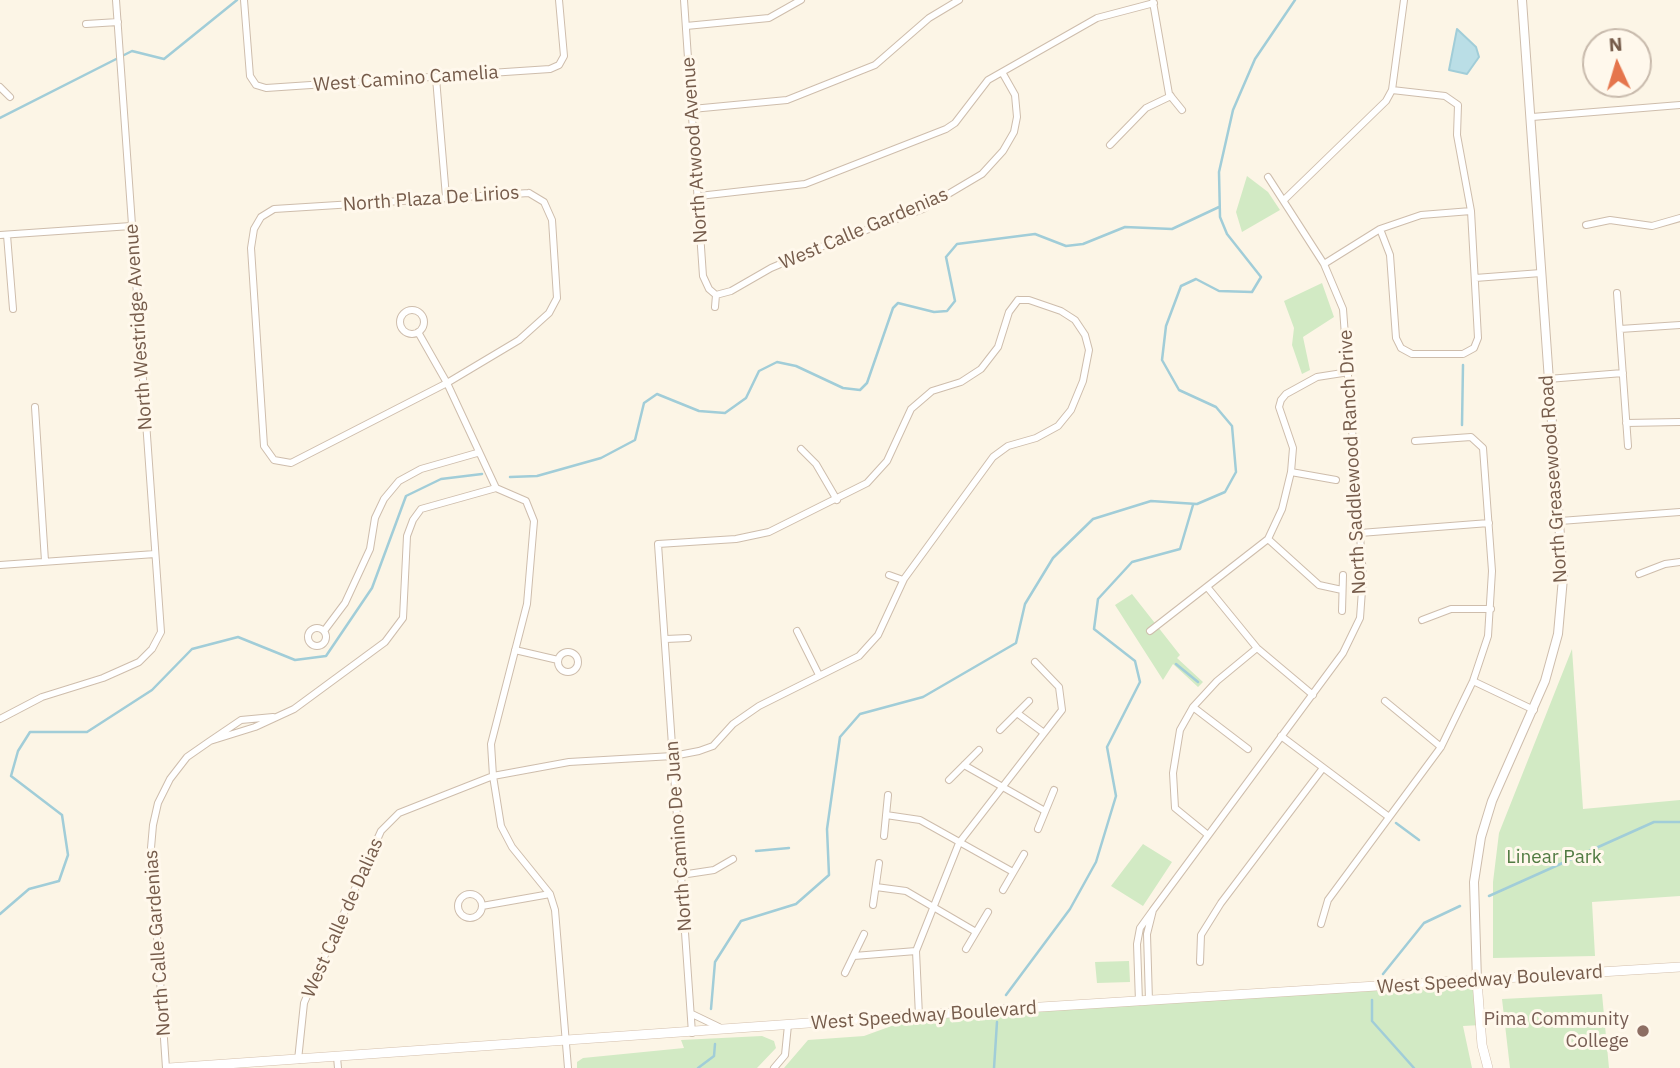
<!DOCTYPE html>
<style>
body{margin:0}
#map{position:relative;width:1680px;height:1068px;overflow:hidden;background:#fcf5e6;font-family:"IBM Plex Sans",sans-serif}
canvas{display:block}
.north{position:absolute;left:1582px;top:28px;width:70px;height:70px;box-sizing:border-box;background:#fff8ec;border:2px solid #c8baac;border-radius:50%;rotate:356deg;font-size:19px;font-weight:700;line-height:28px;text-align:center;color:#765c4b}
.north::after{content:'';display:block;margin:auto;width:24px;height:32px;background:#e5754c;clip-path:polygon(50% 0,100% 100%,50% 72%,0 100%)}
</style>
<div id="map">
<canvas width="1680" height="1068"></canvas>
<div class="north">N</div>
</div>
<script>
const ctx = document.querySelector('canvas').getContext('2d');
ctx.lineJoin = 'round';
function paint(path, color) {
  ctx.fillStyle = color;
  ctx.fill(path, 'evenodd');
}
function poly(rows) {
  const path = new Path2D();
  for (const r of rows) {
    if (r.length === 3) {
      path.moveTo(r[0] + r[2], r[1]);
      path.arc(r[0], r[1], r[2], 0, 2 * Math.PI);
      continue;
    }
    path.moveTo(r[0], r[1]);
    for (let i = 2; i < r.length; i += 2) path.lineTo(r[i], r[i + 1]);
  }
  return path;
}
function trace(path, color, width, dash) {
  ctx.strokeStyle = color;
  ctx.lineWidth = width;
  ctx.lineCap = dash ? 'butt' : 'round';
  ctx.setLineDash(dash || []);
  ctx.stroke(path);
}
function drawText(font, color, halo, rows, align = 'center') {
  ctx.font = font + ' "IBM Plex Sans",sans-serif';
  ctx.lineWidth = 6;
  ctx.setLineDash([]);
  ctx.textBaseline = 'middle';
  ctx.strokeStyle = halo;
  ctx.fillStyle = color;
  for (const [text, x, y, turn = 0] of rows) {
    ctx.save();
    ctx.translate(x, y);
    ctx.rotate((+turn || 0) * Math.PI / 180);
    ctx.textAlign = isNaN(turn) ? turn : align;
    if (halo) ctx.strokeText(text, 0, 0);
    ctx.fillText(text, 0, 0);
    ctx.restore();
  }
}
const green = poly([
 [1247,176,1268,192,1280,210,1242,232,1236,212],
 [1322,283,1334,317,1303,337,1310,370,1302,374,1292,345,1294,328,1284,301],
 [1132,594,1180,655,1177,658,1203,682,1198,687,1173,664,1163,680,1115,605],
 [1572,649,1583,809,1680,800,1680,896,1592,902,1595,956,1493,958,1493,882,1499,833],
 [1143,844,1172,862,1143,906,1111,886],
 [1129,961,1130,982,1097,983,1095,962],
 [1477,986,1481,1025,1463,1026,1472,1068,784,1068,808,1040,864,1036,919,1016,1149,1001],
 [1602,994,1609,1068,1510,1068,1502,999],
 [762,1036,774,1041,776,1048,757,1068,577,1068,577,1062,583,1058,684,1048,681,1040]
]);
const water = poly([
 [1457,29,1476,47,1479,57,1467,74,1449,70,1457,29]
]);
const stream = poly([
 [0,118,132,51,164,59,237,0],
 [1462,425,1463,365],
 [510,477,537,476,601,458,635,440,644,403,657,394,699,411,725,413,746,398,759,371,777,362,796,366,843,388,860,390,867,383,893,308,898,303,934,312,947,311,955,301,946,257,957,244,1035,234,1066,246,1083,244,1125,227,1172,229,1219,207],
 [1176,664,1198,682],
 [1396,823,1419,840],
 [756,851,789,848],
 [1489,896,1654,822,1680,822],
 [0,914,29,889,59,881,68,855,62,815,11,776,18,751,30,732,87,732,152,690,192,649,238,637,295,660,326,656,372,588,406,496,441,479,482,474],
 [1383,974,1424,923,1460,906],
 [1006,995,1070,909,1096,862,1116,796,1107,747,1140,682,1135,661,1094,629,1098,599,1132,562,1180,549,1193,505],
 [1372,1000,1372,1021,1414,1068],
 [711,1009,715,962,741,921,796,904,829,875,827,829,840,737,860,714,923,697,1016,643,1025,604,1053,558,1093,519,1151,501,1197,504,1225,492,1236,472,1232,426,1216,407,1179,390,1162,360,1166,326,1181,286,1196,279,1219,291,1252,292,1261,277,1227,234,1220,217,1219,172,1233,110,1255,59,1295,0],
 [698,1068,714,1056,715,1044],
 [994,1068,997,1022]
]);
const minor = poly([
 [244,0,250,76,256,85,266,88,550,69,559,65,564,56,559,0],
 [684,0,703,276,709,289,716,295],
 [1153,2,1169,94,1182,110],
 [86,24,118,22],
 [686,26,769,18,801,0],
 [436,78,446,197],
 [0,87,10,97],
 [1392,90,1445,96,1458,105,1457,135,1471,211,1478,338,1474,348,1463,354,1412,354,1401,348],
 [692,109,787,100,875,65,929,18,959,0],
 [1532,117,1680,105],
 [1110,145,1146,108,1171,96],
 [529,193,544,202,552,220,557,298,549,313,519,340,447,383,291,463,274,460,264,446,251,248,254,229,261,217,274,209,529,193],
 [699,196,805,184,946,129,955,123,988,80,1097,18,1154,3],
 [1285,199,1386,101,1392,90,1404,0],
 [1586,225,1610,220,1652,226,1680,218],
 [1380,229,1390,255,1396,338,1401,348],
 [0,235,131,226],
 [7,235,13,309],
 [1324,264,1380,229,1421,215,1471,211],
 [1475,278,1541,273],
 [1617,293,1628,446],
 [716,295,731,291,771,268,818,248,923,209,982,174,1003,151,1014,132,1017,117,1015,95,1002,72],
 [715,307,716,295],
 [412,322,12],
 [1620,329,1680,325],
 [418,332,447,383,496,488,526,501,534,521,527,604,491,744,493,776,501,826,512,847,550,894,555,910,568,1068],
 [1548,379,1623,373],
 [1281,400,1286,394,1317,377,1349,372],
 [35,407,45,561],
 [1626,423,1680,422],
 [801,449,816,464,837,500],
 [1291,472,1336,480],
 [1560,521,1680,512],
 [1360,533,1489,523],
 [1268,539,1319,585,1342,590],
 [0,565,155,554],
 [1639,574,1665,564,1680,562],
 [889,575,903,580],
 [1208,588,1257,648,1313,695],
 [1342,611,1343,575],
 [1422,620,1451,609,1491,609],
 [317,637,9],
 [324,631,345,603,370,549,375,518,384,499,399,481,421,469,477,453],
 [797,631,819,675],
 [1150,631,1268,539,1282,509,1291,472,1293,448,1279,407,1281,400],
 [666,639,688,638],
 [515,650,558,660],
 [568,662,10],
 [1473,681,1534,710],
 [1385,701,1441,747],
 [1193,707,1248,749],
 [1017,713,1044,733],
 [273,717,241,720,210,741,255,727,294,709,385,642,403,618,407,536,413,520,421,509,496,488],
 [0,719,42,697,103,678,139,662,152,649,161,632,116,0],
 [1000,730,1029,701],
 [1281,736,1389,817],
 [964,765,1045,811],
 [949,780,979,750],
 [886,815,920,820,1013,872],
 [1038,829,1054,790],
 [1208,835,1175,808,1173,773,1180,730,1193,707,1217,681,1257,648],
 [884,836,888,795],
 [681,875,714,870,733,859],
 [876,887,906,891,976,932],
 [1003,890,1024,854],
 [470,906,12],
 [873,905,879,863],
 [482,906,550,894],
 [1153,910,1343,653,1360,618,1363,576,1343,309,1324,264,1268,177],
 [1321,924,1328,900,1441,747,1473,681,1488,636,1492,571,1483,448,1471,437,1415,441],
 [966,949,988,912],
 [854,956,916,951],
 [1200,962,1201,935,1221,903,1323,768],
 [845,973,864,934],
 [1139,1002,1137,944,1140,928,1153,910,1147,934,1149,1001],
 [692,1014,719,1027],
 [919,1016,916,951,959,843,1062,710,1059,687,1035,662],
 [692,1033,658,544,736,539,769,532,867,483,887,461,911,409,932,391,961,382,981,369,998,347,1009,312,1018,300],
 [337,1057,338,1068],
 [298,1060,304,1003,316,975,381,831,399,813,493,776,569,762,673,756,699,751,713,746,733,724,759,706,859,656,878,635,904,579,993,457,1008,446,1036,438,1058,426,1071,410,1083,381,1089,350,1085,335,1075,320,1061,311,1029,300,1018,300],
 [166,1068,151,848,153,825,158,803,170,779,187,757,210,741],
 [774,1068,785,1055,788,1025]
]);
const tertiary = poly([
 [1477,981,1474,882,1481,837,1492,801,1545,681,1558,634,1563,578,1522,0]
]);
const secondary = poly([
 [1477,981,1482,1045,1488,1068],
 [169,1068,993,1010,1680,967]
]);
const markers = [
 [1643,1031,7,"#8d6e63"]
];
const streetNames = [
 ["West Camino Camelia",406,79,-4],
 ["North Atwood Avenue",695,150,-94],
 ["North Plaza De Lirios",431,199,-4],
 ["West Calle Gardenias",864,229,-23],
 ["North Westridge Avenue",139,327,-94],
 ["North Saddlewood Ranch Drive",1353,462,-93],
 ["North Greasewood Road",1554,479,-94],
 ["North Camino De Juan",679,836,-94],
 ["West Calle de Dalias",343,918,-66],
 ["North Calle Gardenias",158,943,-94],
 ["West Speedway Boulevard",1490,980,-4],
 ["West Speedway Boulevard",924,1016,-4]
];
const parkNames = [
 ["Linear Park",1554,858]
];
const educationNames = [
 ["Pima Community",1629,1020],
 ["College",1629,1042]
];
paint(green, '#d2eac4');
paint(water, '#badee6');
trace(water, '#a1cdd8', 2);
trace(stream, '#a1cdd8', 2.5);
trace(minor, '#cebdac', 8);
trace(tertiary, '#cebdac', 10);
trace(secondary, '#d3bfac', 10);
trace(minor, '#fff', 6);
trace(tertiary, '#fff', 8);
trace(secondary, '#fff', 9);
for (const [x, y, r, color] of markers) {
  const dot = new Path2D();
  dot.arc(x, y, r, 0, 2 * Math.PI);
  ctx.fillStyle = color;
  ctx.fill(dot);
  trace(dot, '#fff8ec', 2.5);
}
drawText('19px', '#765c4b', '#fff8ec', streetNames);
drawText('19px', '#517b42', '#fff8ec', parkNames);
drawText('19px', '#785e54', '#fff8ec', educationNames, 'right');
</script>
